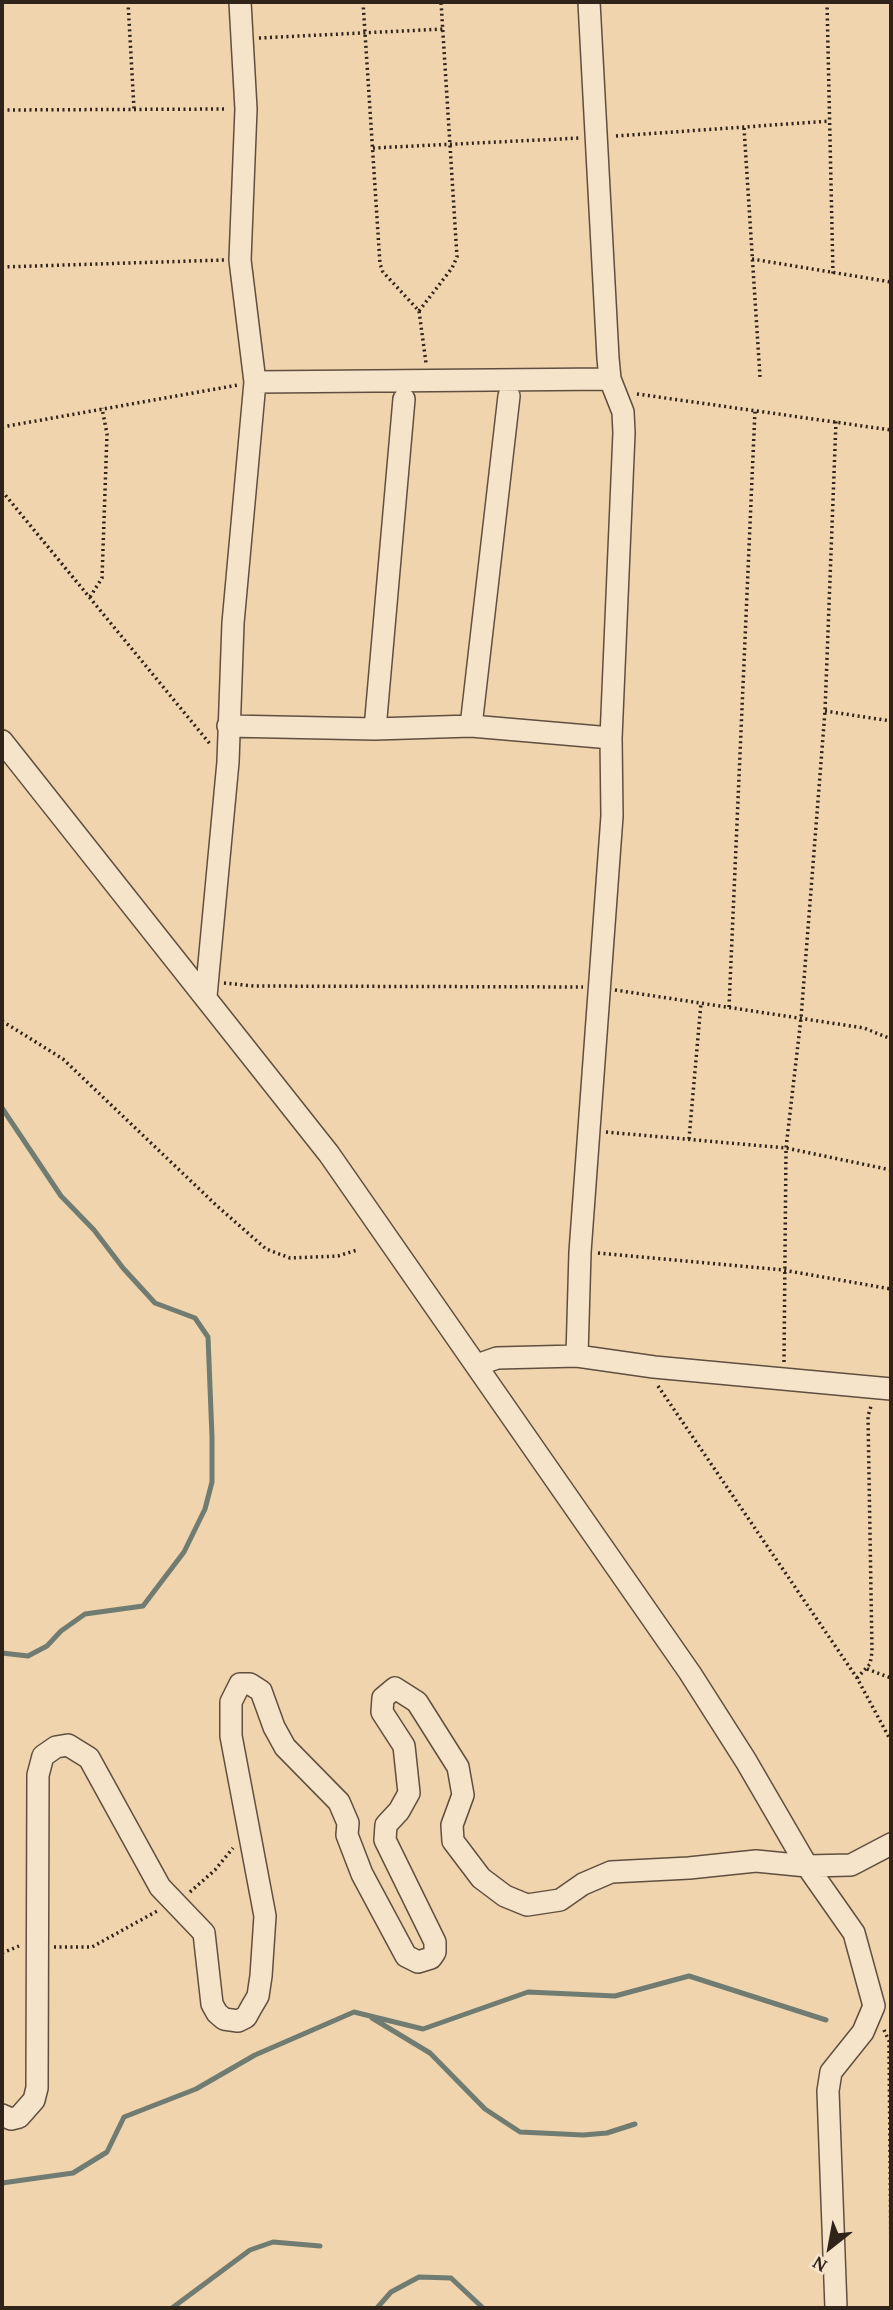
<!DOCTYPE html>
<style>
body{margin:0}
#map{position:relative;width:893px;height:2310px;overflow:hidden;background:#efd4ad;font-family:"Gentium Book Plus",serif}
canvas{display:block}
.frame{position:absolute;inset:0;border:4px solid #30231a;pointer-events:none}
.north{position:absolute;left:795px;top:2212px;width:70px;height:70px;-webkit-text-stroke:5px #f5e3ca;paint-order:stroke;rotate:211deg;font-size:19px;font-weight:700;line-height:28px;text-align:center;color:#30231a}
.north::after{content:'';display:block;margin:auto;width:24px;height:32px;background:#30231a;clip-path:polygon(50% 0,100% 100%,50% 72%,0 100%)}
</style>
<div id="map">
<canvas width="893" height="2310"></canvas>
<div class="frame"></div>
<div class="north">N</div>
</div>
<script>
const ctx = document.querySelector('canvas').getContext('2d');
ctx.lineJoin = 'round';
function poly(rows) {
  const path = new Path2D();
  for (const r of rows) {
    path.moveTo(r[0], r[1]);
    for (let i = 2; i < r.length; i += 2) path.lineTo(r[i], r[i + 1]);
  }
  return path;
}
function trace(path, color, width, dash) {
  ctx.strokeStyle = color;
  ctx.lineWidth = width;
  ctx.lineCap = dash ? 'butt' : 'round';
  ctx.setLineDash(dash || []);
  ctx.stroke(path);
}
const stream = poly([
 [2,1108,61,1196,94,1230,123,1268,155,1303,195,1318,208,1337,212,1437,212,1482,205,1509,184,1552,143,1606,85,1614,61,1631,47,1646,28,1656,2,1653],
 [372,2018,430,2053,485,2109,520,2132,583,2135,607,2133,635,2124],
 [2,2183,73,2173,107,2152,124,2117,196,2089,255,2055,354,2012,423,2029,528,1992,615,1996,689,1976,826,2020],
 [172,2308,250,2250,273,2242,320,2246],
 [377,2308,391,2292,419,2277,451,2278,483,2308]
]);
const path = poly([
 [128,2,134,109],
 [363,2,380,264,383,272,419,311,426,363],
 [827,2,833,274],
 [259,38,443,29],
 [2,110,227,109],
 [744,128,760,377],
 [616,136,830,121],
 [373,148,580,138],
 [752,259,891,282],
 [2,267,224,260],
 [419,311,452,268,457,257,441,2],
 [637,394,891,430],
 [2,427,238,385],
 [2,491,210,744],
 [90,597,102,578,107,434,102,408],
 [825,711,891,721],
 [224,983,254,986,583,987],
 [615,990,864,1028,891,1039],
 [729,1007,755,410],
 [2,1021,63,1059,216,1205,266,1249,290,1258,338,1256,357,1250],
 [606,1132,786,1148,891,1170],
 [689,1139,701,1003],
 [598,1253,783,1270,891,1289],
 [784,1362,786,1148,801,1018,825,711,836,421],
 [658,1386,857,1678,891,1741],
 [867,1669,891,1678],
 [857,1678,870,1664,872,1652,868,1416,871,1406],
 [190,1892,215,1870,233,1848],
 [54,1947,92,1947,159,1910],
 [2,1953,19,1946],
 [884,2030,889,2041,891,2269]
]);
const minor = poly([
 [255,382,610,379],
 [228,726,375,729,471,726,611,738],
 [471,726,509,396],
 [375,729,404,399],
 [2,741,329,1154,690,1673,746,1761,807,1866,854,1933,874,2006,863,2032,831,2072,828,2091,836,2308],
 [206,996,228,762,233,623,255,382,240,260,246,109,240,2],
 [577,1356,654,1367,891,1389],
 [477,1365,497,1358,577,1356,580,1252,612,816,611,738,624,433,623,412,610,379,608,358,589,2],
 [2,2115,11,2119,19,2117,34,2100,37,2088,38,1775,43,1756,56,1747,68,1745,89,1758,160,1887,204,1933,212,2004,217,2013,224,2019,238,2021,246,2017,251,2008,258,1996,261,1976,265,1916,231,1736,231,1702,240,1684,250,1684,261,1691,274,1727,285,1747,339,1802,348,1823,347,1835,362,1874,406,1956,418,1962,431,1958,435,1952,435,1942,385,1840,386,1825,399,1811,409,1793,404,1746,382,1712,383,1698,395,1688,417,1702,458,1767,463,1795,452,1825,453,1841,481,1878,505,1896,527,1905,560,1900,583,1884,611,1872,689,1868,756,1861,807,1866,851,1865,891,1844]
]);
trace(stream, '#707c71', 5);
trace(minor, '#604f3f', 24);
trace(path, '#30231a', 3.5, [2, 3.5]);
trace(minor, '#f5e3ca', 21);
</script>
